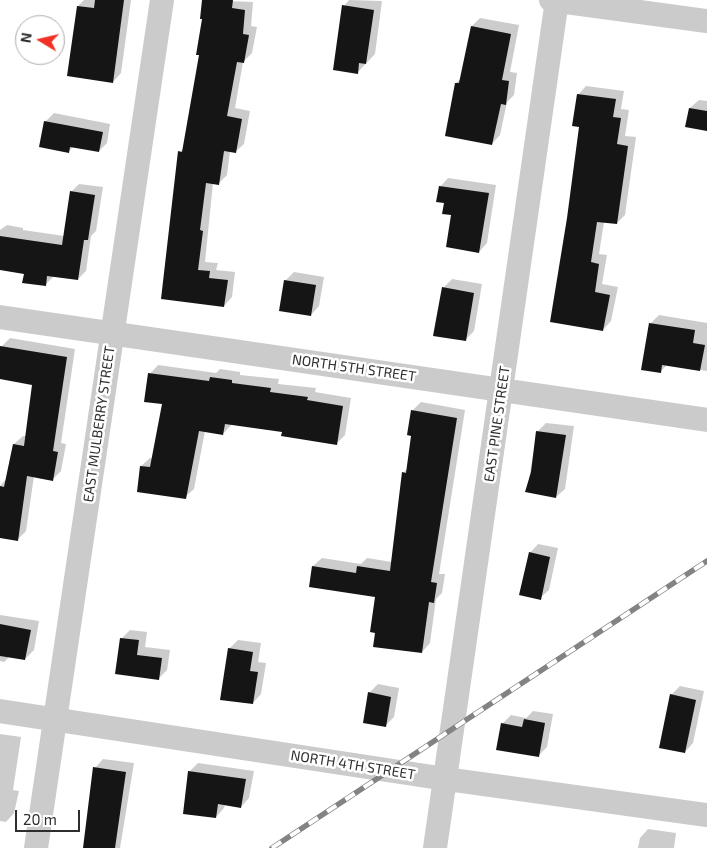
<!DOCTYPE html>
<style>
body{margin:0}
#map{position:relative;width:707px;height:848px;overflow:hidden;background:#fff;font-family:"Exo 2",sans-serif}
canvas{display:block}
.north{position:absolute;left:15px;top:15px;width:50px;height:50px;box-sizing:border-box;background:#fff;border:1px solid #ababab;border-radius:50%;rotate:279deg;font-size:14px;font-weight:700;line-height:20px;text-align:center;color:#2e2e2e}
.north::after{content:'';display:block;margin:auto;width:18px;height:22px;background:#f13125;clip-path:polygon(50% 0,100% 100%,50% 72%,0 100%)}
.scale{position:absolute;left:15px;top:810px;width:65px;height:22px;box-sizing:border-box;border:2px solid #2e2e2e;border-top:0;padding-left:6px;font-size:15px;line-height:18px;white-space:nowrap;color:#2e2e2e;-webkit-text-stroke:4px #fff;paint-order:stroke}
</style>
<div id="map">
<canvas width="707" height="848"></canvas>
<div class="north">N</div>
<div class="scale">20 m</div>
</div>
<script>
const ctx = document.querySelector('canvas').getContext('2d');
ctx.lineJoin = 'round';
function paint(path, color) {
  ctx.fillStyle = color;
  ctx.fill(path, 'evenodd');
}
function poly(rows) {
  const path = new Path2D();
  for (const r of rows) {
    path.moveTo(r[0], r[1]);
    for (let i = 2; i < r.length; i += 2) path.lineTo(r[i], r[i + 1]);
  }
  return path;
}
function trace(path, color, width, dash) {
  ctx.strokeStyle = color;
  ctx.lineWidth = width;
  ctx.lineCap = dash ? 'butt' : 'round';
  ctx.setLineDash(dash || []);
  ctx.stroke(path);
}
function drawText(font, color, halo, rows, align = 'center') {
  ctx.font = font + ' "Exo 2",sans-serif';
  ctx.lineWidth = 5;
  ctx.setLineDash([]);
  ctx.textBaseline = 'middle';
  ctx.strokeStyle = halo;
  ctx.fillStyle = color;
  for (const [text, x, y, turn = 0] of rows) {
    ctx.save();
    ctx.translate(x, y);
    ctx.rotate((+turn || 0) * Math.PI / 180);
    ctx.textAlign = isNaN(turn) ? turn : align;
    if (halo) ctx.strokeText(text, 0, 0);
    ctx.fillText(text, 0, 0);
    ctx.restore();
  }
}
const shadow = poly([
 [84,0,131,0,121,73,113,82,78,6],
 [204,0,253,2,251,26,257,27,252,53,243,62,235,108,250,111,244,144,235,152,230,151,227,175,218,184,213,183,205,262,218,263,216,270,235,272,232,297,224,306,162,298,180,152,185,147,200,54],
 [349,0,382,1,375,54,357,73,344,6],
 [480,18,519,25,510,72,517,73,514,95,507,102,500,135,492,144,456,83,461,78,472,26],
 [586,86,624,91,621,109,629,110,625,136,636,137,625,215,617,223,604,222,599,254,607,255,602,284,618,287,611,321,603,330,568,218,580,126,578,95],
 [699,100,707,101,707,130,690,108],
 [54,113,110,124,107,143,99,151,74,146,68,152,45,122],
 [448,178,496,185,487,243,479,252,445,202,440,187],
 [79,184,103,187,96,231,91,236,86,271,78,279,54,276,45,285,25,273,0,269,0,230,7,225,23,228,23,230,64,236,71,192],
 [294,272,324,277,319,306,311,315,285,281],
 [452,279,482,284,474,331,465,340,443,288],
 [659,315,707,323,707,371,667,365,660,372,650,324],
 [10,338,75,349,61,443,66,444,61,471,52,480,34,476,26,531,17,540,0,537,0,486,7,478,14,444,23,436,27,436,34,384,0,378,2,346],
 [158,365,216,373,220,369,240,372,240,375,279,379,278,384,316,388,315,392,351,398,345,435,336,444,283,431,232,424,223,434,205,431,194,489,185,497,141,466,150,458,153,458,164,403,150,374],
 [421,402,465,410,439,574,445,574,442,593,436,599,430,643,422,652,376,596,313,566,322,558,361,564,367,558,392,562,403,473,408,468,413,435,413,410],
 [546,423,574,426,565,489,556,497,527,491,537,432],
 [538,544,558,548,549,590,540,598,530,553],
 [0,615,39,621,34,650,25,659,10,656,4,662,0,661],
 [130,630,147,632,145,647,170,650,167,670,158,679,121,639],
 [238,640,261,643,258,662,266,663,261,694,253,703,229,649],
 [378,684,399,688,394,717,385,726,369,693],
 [680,686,704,691,693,743,685,752,671,695],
 [533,711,553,714,547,747,538,756,502,724,511,715,526,718],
 [0,734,21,737,13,790,19,791,14,813,6,822,0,821],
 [103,759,134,763,120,848,84,848,95,768],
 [198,763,254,771,249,798,241,807,225,804,224,808,216,817,190,771],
 [648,829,676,833,674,848,638,848,640,838]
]);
const building = poly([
 [95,0,124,0,113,83,67,76,77,6,94,8],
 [202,0,233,0,232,8,245,10,243,34,249,35,244,63,237,62,227,116,242,119,236,153,224,151,219,185,206,183,200,230,203,231,198,270,210,271,209,278,228,280,224,307,161,299,178,151,182,152,199,55,196,55,202,19,200,19],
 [342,5,374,10,366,64,359,63,358,74,333,70],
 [471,26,511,34,502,80,509,81,506,105,501,104,492,145,445,136,455,83,459,83],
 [577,94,616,99,613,117,621,118,617,144,628,146,617,224,597,222,591,262,599,264,595,292,610,295,603,331,550,322,567,218,579,127,572,126],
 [689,108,707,111,707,131,685,127],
 [44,121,103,132,99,152,70,147,69,153,39,147],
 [439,186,489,193,479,253,446,247,451,215,442,214,444,203,436,202],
 [70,191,95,195,88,240,84,240,78,280,47,276,46,286,22,283,24,274,0,270,0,236,62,245],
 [284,280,316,285,311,316,279,311],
 [442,287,474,293,466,341,433,336],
 [649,323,695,330,693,343,705,345,700,371,662,365,661,373,641,370],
 [0,346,67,357,53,451,58,452,53,481,27,476,18,541,0,538,0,486,4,487,13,444,24,446,32,385,0,379],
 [148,373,209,381,210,377,232,380,232,383,271,388,270,392,308,397,307,400,343,406,337,445,281,436,282,432,225,424,223,435,199,431,186,499,137,492,140,466,150,467,162,404,144,402],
 [411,410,457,418,431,582,437,583,434,603,429,602,422,653,373,647,375,633,370,632,375,597,309,587,312,566,356,573,357,566,390,571,402,472,406,473,411,436,407,435],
 [536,431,566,435,556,498,525,492,531,472],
 [529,552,550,557,541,600,519,595],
 [0,624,31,630,25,660,0,656],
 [120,638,139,640,137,655,162,658,159,680,115,674],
 [228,648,253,652,250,671,258,672,253,704,220,700],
 [368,692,391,697,386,727,363,723],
 [670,694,696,700,685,753,659,748],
 [524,719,545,723,539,757,496,750,501,723,522,727],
 [93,767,126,772,115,848,83,848],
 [188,771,246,779,241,808,218,804,216,818,183,814]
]);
const minor = poly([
 [551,0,707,21],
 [0,317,707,420],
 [0,711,446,779,707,815],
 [36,848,162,0],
 [435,848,557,0]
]);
const rail = poly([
 [272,848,707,561]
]);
const streetNames = [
 ["NORTH 5TH STREET",354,368,8],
 ["EAST MULBERRY STREET",99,424,-82],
 ["EAST PINE STREET",497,424,-82],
 ["NORTH 4TH STREET",353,765,9]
];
paint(shadow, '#0003');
paint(building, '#151515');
trace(minor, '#cbcbcb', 24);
trace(rail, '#838383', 5.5);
trace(rail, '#fff', 4, [11]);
drawText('14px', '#2e2e2e', '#fff', streetNames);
</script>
